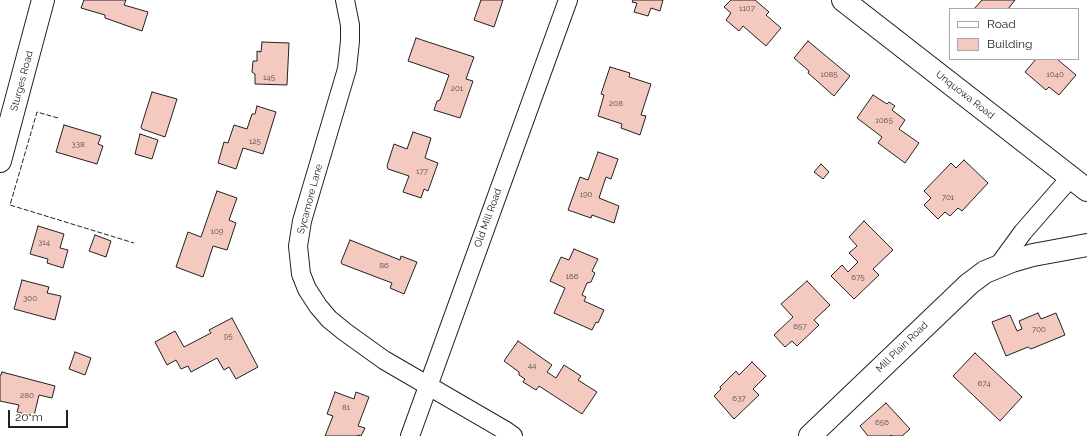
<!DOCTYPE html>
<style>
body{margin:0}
#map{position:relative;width:1087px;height:436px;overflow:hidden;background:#fff;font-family:Raleway,sans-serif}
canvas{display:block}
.legend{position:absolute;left:949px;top:8px;width:130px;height:52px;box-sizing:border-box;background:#fff;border:1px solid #a7a7a7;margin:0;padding:5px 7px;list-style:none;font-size:12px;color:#222}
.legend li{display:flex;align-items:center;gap:8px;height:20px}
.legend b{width:20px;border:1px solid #a7a7a7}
.scale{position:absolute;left:8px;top:410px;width:60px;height:18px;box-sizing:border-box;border:2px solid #222;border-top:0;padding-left:5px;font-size:12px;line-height:14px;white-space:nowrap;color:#222;-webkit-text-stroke:3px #fff;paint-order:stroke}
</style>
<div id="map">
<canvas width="1087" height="436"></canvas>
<ul class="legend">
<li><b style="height:5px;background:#fff"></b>Road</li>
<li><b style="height:11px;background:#f3c9c0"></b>Building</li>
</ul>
<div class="scale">20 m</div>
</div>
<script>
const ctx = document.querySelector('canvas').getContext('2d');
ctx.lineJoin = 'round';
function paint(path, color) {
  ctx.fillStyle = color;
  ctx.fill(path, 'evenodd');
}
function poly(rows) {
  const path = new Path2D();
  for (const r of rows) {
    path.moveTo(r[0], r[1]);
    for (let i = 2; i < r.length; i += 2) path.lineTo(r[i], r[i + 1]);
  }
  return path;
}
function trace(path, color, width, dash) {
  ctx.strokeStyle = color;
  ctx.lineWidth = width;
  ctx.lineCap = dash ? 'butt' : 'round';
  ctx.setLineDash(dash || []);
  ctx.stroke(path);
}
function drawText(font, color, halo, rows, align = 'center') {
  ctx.font = font + ' Raleway,sans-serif';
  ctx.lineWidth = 3;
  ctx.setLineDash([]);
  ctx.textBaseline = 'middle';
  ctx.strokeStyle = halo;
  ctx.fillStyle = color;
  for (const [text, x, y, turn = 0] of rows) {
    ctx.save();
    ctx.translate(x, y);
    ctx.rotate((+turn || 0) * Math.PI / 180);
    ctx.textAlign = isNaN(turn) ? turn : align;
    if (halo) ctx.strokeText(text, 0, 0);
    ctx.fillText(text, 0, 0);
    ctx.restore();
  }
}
const building = poly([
 [84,0,126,0,124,5,148,12,142,31,105,18,105,15,81,8,84,0],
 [481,0,503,0,494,27,474,20,481,0],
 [633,0,663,0,660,11,651,8,648,16,634,12,637,3,632,2,633,0],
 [731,0,755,0,769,12,766,15,781,28,766,46,743,26,739,31,726,20,731,13,724,7,731,0],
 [982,0,1015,0,1008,9,974,9,982,0],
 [416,38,474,57,466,79,473,81,460,118,434,110,437,101,440,100,449,75,408,61,416,38],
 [808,41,850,76,834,96,808,73,809,71,794,58,808,41],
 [262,42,289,43,287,85,255,84,255,74,252,72,253,61,257,61,257,51,261,52,262,42],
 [1036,59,1057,59,1076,75,1059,95,1049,87,1046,90,1025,72,1036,59],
 [610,67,630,73,629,77,651,84,641,115,646,116,640,135,621,128,622,124,598,116,604,95,601,94,610,67],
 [152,92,177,99,165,137,142,129,141,127,152,92],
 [873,95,887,104,889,102,895,106,892,110,905,120,899,129,919,143,905,163,878,143,882,137,857,118,873,95],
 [257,106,276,112,263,154,243,148,236,169,218,163,224,142,228,143,234,125,247,129,252,114,255,114,257,106],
 [64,125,101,136,98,144,103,146,97,164,56,152,64,125],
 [413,132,431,138,425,158,438,163,428,191,424,189,421,198,403,192,409,176,388,169,387,166,394,144,407,149,413,132],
 [140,134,158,140,152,159,135,154,140,134],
 [598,152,618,159,611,179,606,177,599,198,619,206,614,223,592,215,591,218,568,210,580,177,588,180,598,152],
 [964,160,988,183,962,211,958,208,950,216,945,212,938,219,924,205,931,198,924,191,951,163,956,168,964,160],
 [821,164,829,172,823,179,814,172,821,164],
 [217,191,237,198,229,220,236,223,227,250,213,246,203,277,176,267,188,232,201,237,217,191],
 [864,221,893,250,873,269,879,275,854,299,831,276,842,265,848,272,858,262,849,253,857,246,849,237,864,221],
 [38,226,64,234,60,248,68,250,63,268,47,263,48,259,30,254,38,226],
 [95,235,111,241,106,257,89,251,95,235],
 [350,240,400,260,401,256,417,262,404,294,390,288,392,283,342,264,341,262,350,240],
 [574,249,598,259,592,271,595,273,591,282,587,283,582,295,586,297,584,301,604,310,598,323,596,322,592,330,554,313,565,288,550,281,561,257,569,260,574,249],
 [22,280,49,287,47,293,61,296,55,320,14,309,22,280],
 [807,281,830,305,814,320,819,325,797,346,792,341,785,347,774,335,793,317,781,304,807,281],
 [1038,313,1041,319,1056,313,1065,335,1031,349,1028,347,1006,356,992,322,1010,315,1017,331,1022,329,1019,321,1038,313],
 [232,318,258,367,236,379,229,367,224,370,217,358,191,372,188,366,181,369,176,360,167,365,155,342,175,331,184,347,211,333,209,330,232,318],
 [518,341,552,365,547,372,556,378,564,365,581,376,578,380,597,392,582,414,539,386,536,390,523,382,525,379,519,375,519,372,504,361,518,341],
 [75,352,91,358,85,375,69,369,75,352],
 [975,353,1022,397,1000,421,953,376,975,353],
 [752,362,766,376,753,389,759,395,734,419,714,396,721,389,720,387,736,371,739,375,752,362],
 [2,372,55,386,52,398,39,395,34,416,17,412,19,405,0,401,0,375,1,375,2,372],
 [335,392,354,399,356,392,369,397,358,426,365,428,361,436,358,435,357,436,325,436,333,416,327,414,335,392],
 [886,403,910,429,902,436,892,436,891,435,890,436,868,436,860,426,886,403]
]);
const minor = poly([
 [345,0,350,25,350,41,347,69,302,221,298,246,301,274,307,289,318,306,329,319,345,332,384,360,506,431,513,436],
 [999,265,1023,232,1071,177],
 [410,436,568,0]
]);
const tertiary = poly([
 [843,0,1087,190]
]);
const secondary = poly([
 [0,161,43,0],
 [810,436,969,284,985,272,1012,261,1033,255,1087,245]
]);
const fence = poly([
 [58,118,37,112,10,205,134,243]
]);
const numberNames = [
 ["1107",747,9],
 ["1085",829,75],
 ["1040",1055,75],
 ["145",269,78],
 ["201",457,89],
 ["208",616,104],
 ["1065",884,121],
 ["125",255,142],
 ["338",78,145],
 ["177",422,172],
 ["190",586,195],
 ["701",948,198],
 ["109",217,232],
 ["314",44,243],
 ["86",384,266],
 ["166",572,277],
 ["675",858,278],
 ["300",30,299],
 ["657",800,327],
 ["700",1039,330],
 ["95",228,337],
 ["44",532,366],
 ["674",984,384],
 ["280",27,396],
 ["637",739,399],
 ["81",346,408],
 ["656",882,423]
];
const streetNames = [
 ["Sturges Road",22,81,-75],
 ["Unquowa Road",965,95,38],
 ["Sycamore Lane",310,199,-75],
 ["Old Mill Road",488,218,-70],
 ["Mill Plain Road",902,347,-44]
];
paint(building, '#f3c9c0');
trace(building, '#222', 1);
trace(minor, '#222', 20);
trace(tertiary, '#222', 24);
trace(secondary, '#222', 24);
trace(minor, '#fff', 18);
trace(tertiary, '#fff', 22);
trace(secondary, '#fff', 22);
trace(fence, '#222', 1, [5, 2]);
drawText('8px', '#564c4a', null, numberNames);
drawText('10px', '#222', '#fff', streetNames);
</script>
